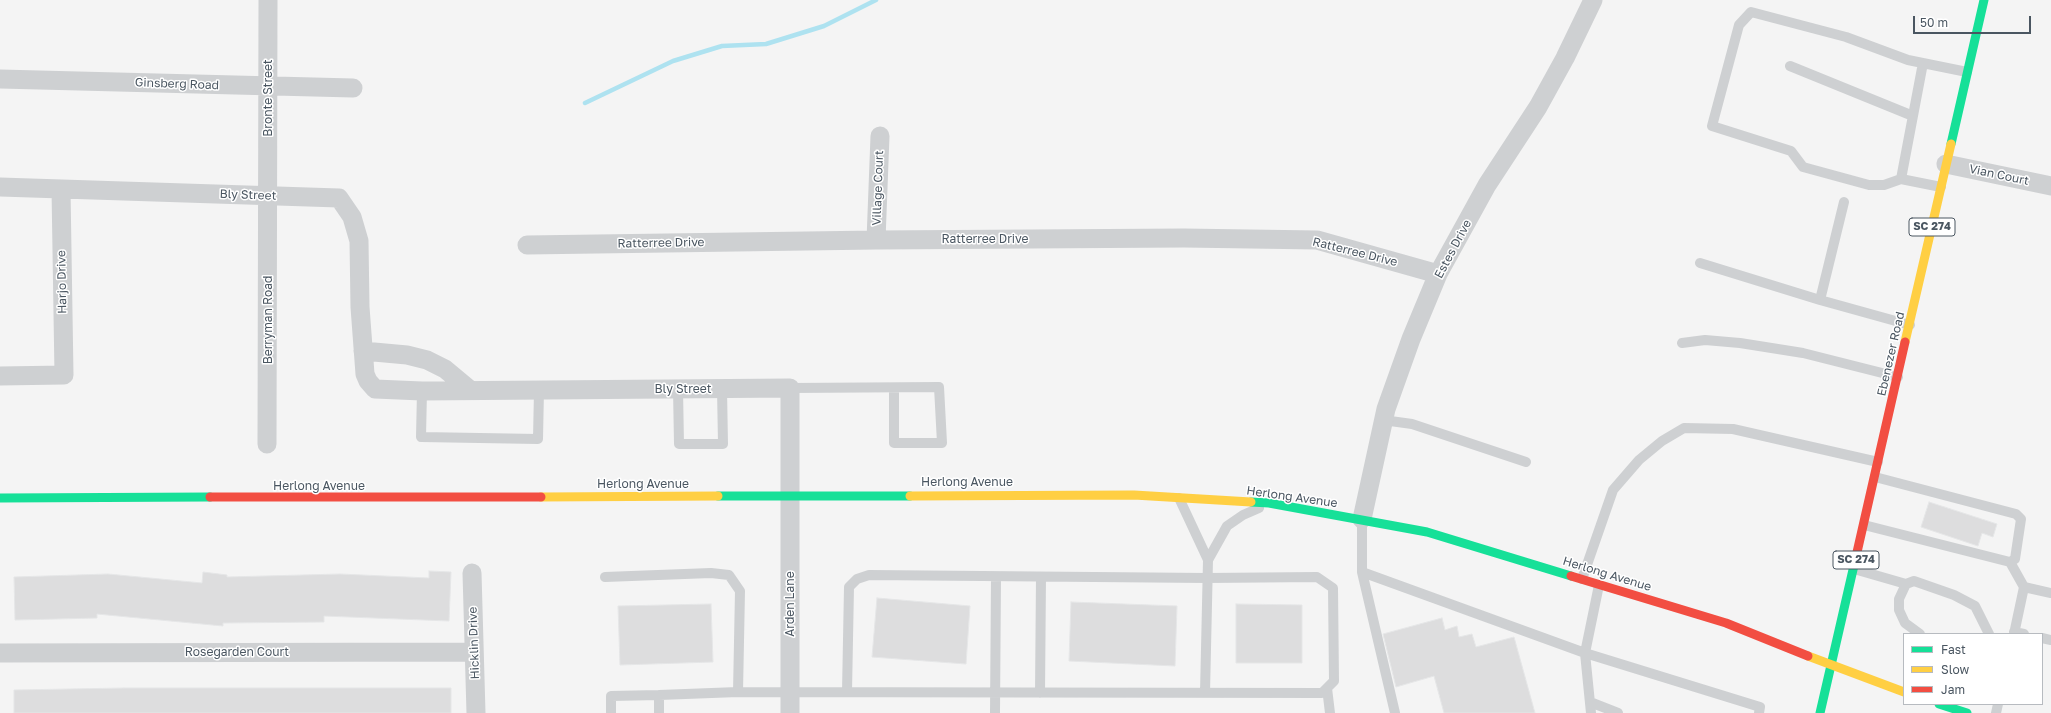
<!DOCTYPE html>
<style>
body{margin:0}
#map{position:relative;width:2051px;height:713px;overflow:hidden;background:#f4f4f4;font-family:"Golos Text",sans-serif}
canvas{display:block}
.legend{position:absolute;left:1903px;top:633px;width:140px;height:72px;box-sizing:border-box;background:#fff;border:1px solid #b7bbc0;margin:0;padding:5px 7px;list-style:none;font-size:12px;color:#4a5661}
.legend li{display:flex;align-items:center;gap:8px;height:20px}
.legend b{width:20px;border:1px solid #b7bbc0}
.scale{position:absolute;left:1913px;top:16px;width:118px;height:18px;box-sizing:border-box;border:2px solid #4a5661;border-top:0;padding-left:5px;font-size:12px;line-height:14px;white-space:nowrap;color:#4a5661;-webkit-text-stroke:3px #fff;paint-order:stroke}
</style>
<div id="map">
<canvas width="2051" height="713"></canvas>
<ul class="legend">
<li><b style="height:5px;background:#16e098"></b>Fast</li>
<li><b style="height:5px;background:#ffcf43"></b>Slow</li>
<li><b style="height:5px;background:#f24e42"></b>Jam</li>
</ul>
<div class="scale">50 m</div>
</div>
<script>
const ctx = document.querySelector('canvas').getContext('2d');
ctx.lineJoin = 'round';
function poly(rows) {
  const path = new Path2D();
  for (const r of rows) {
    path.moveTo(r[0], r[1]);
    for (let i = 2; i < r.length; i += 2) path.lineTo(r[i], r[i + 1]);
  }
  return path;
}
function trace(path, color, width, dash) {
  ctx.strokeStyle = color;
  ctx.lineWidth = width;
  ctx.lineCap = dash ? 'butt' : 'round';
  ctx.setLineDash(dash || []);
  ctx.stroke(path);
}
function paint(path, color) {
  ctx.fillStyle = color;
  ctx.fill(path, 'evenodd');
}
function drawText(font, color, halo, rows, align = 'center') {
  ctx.font = font + ' "Golos Text",sans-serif';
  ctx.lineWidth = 3;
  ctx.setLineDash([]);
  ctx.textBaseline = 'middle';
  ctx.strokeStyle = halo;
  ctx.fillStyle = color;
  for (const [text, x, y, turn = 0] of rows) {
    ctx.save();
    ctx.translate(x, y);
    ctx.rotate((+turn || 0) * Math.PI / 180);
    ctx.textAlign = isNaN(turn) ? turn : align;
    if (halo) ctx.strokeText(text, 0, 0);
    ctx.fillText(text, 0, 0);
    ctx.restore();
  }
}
const stream = poly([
 [585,103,673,61,722,46,766,44,824,26,876,0]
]);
const building = poly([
 [1929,502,1997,524,1993,537,1982,533,1978,546,1921,527,1929,502],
 [429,571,451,572,449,621,324,616,324,622,223,623,223,626,97,614,97,618,15,620,14,577,108,574,202,583,203,572,227,575,227,577,340,574,429,578,429,571],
 [877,598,970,606,966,664,872,657,877,598],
 [1071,602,1177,606,1175,666,1069,661,1071,602],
 [711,604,713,662,620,665,618,606,711,604],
 [1236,604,1302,605,1302,663,1236,663,1236,604],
 [1442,618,1445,630,1457,626,1459,637,1472,634,1476,647,1514,637,1535,713,1444,713,1434,676,1396,687,1383,634,1442,618],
 [124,688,451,688,451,713,14,713,14,690,124,688]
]);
const lane = poly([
 [1790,66,1913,116],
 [1901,179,1923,63],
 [1941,187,1901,179,1884,185,1869,185,1803,167,1791,151,1712,126,1739,25,1751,12,1846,37,1908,60,1967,72],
 [1700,263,1820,300,1910,325],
 [1820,300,1844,202],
 [1682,343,1705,340,1740,343,1803,353,1898,377],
 [790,388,939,387,942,443,894,443,894,388],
 [678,389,679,444,723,444,722,389],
 [422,391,421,437,538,439,539,390],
 [1383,420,1412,424,1526,462],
 [1179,498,1208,560,1205,693],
 [1362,519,1362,572,1395,713],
 [1864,525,2010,562,2015,559,2021,519,2016,514,1875,477],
 [1208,560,1227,526,1243,515,1259,508],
 [2010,562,2024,587,2014,634],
 [1854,569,1906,584],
 [1362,572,1585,653,1760,707,1759,713],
 [605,577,711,573,729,575,740,591,738,692],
 [1582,579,1613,490,1639,460,1662,441,1684,428,1733,429,1878,462],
 [2024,587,2051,593],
 [2014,632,2024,634],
 [1920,634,1905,623,1899,610,1899,599,1906,584,1914,581,1954,595,1975,606,1989,634],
 [2042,638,2051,640],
 [1327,688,1330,713],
 [1040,693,1041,577],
 [1590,702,1618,713],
 [611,713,611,696,659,695],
 [659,713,659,695,738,692,1322,693,1334,681,1333,588,1317,577,1207,578,869,575,857,579,849,587,847,692],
 [995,713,996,577],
 [1591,713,1585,653,1599,585],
 [1996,713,1998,704]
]);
const street = poly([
 [0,79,353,88],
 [1946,164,2051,186],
 [0,187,339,198,352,217,359,241,360,307,365,374,368,381,375,389,422,391,790,388,790,713],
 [876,240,880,136],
 [527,245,876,240,1184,238,1317,240,1438,274],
 [363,351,407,355,427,360,445,369,469,389],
 [0,376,64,375,61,189],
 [267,444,268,0],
 [1362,519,1386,409,1411,339,1438,274,1487,185,1538,107,1565,58,1593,0],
 [472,573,476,713],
 [0,653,474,652]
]);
const fast = poly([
 [1951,144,1984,0],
 [718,496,910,496],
 [0,498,210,497],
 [1251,502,1269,503,1427,532,1571,576],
 [1939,704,1967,713],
 [1820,713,1855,561]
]);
const slow = poly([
 [1905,342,1951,144],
 [910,496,1134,495,1251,502],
 [541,497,718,496],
 [1808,656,1904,692]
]);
const jam = poly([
 [210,497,541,497],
 [1855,561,1905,342],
 [1571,576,1726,623,1808,656]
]);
const shields = [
 [1932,227,46],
 [1856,560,46]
];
const shieldNames = [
 ["SC 274",1932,227],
 ["SC 274",1856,560]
];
const streetNames = [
 ["Ginsberg Road",177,84,2],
 ["Bronte Street",268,98,-90],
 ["Vian Court",1999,175,12],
 ["Village Court",878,188,-88],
 ["Bly Street",248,195,2],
 ["Ratterree Drive",985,239],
 ["Ratterree Drive",661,243,-1],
 ["Estes Drive",1453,249,-62],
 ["Ratterree Drive",1355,252,14],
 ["Harjo Drive",62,282,-91],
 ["Berryman Road",268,320,-90],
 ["Ebenezer Road",1891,354,-77],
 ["Bly Street",683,389],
 ["Herlong Avenue",967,482],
 ["Herlong Avenue",643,484],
 ["Herlong Avenue",319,486],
 ["Herlong Avenue",1292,497,8],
 ["Herlong Avenue",1607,574,17],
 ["Arden Lane",790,604,-90],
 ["Hicklin Drive",474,643,-92],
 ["Rosegarden Court",237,652]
];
trace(stream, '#aee2f0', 4.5);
paint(building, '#ddddde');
trace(building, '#e5e6e7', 1);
trace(lane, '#ced0d2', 10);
trace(street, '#ced0d2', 19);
trace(fast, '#16e098', 9);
trace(slow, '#ffcf43', 9);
trace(jam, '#f24e42', 9);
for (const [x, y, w] of shields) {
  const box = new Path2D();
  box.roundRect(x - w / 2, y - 9, w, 18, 3);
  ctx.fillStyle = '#fff';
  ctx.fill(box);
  trace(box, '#4a5661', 1);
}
drawText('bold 11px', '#4a5661', null, shieldNames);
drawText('12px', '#4a5661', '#fff', streetNames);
</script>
